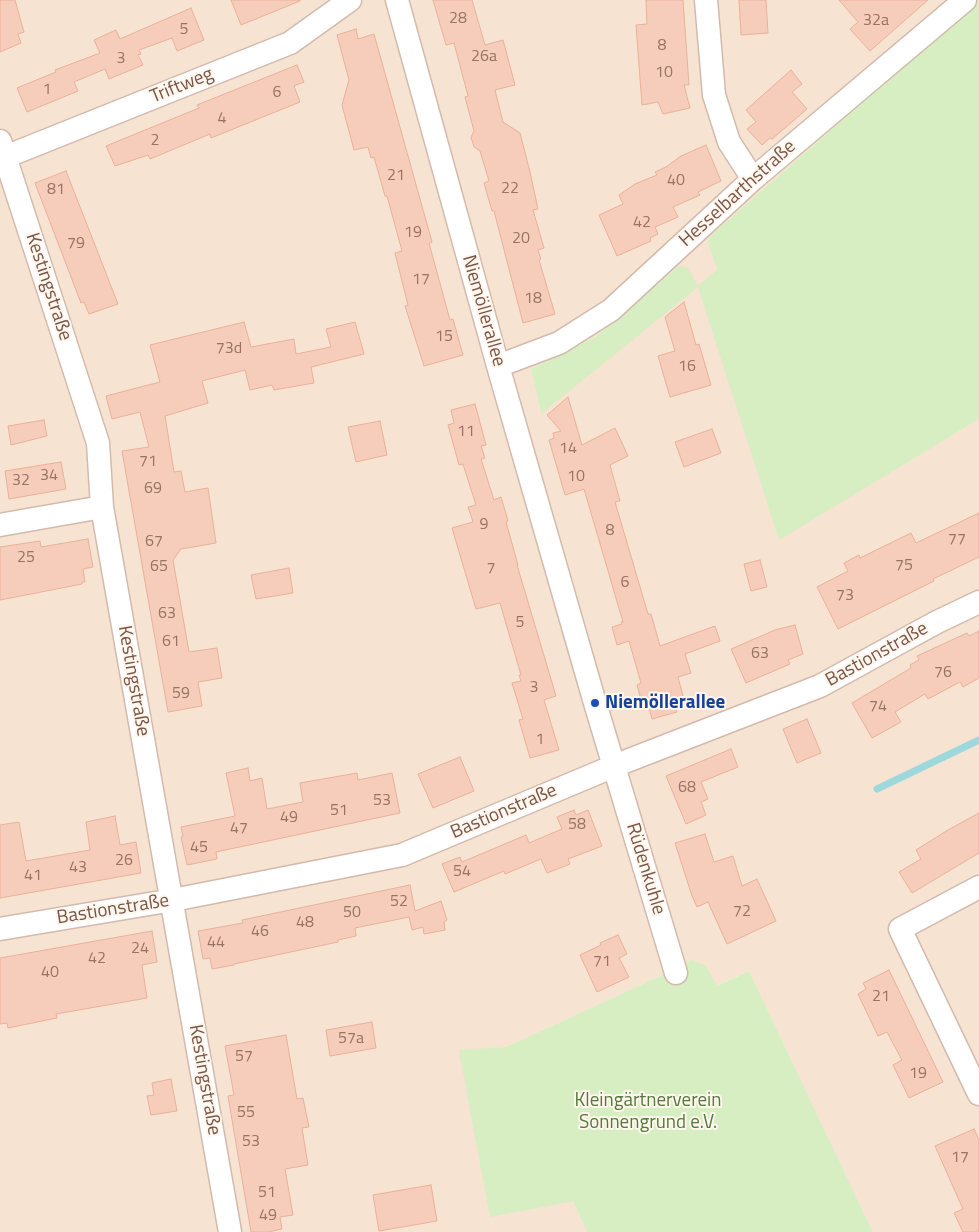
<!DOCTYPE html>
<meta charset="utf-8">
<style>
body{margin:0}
canvas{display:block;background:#fef2e5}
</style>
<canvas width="979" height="1232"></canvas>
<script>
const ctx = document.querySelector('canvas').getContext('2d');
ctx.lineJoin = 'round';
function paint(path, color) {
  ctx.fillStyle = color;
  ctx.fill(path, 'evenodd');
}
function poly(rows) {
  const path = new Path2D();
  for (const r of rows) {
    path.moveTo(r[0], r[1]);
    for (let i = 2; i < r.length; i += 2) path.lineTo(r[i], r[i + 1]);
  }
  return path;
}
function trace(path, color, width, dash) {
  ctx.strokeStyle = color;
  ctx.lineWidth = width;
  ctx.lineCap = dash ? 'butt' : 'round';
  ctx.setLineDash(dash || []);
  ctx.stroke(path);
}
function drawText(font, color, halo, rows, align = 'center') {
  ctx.font = font + ' "Titillium Web",sans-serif';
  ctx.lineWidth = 4;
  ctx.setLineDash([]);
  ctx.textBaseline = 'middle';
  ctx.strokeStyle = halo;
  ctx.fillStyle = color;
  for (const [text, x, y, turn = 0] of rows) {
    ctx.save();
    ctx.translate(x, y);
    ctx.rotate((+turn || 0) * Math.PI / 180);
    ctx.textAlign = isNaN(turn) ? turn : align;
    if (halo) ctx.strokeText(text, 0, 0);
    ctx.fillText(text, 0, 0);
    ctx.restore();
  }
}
const residential = poly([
 [0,0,979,0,710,236,708,242,717,270,779,539,979,419,979,1232,873,1232,749,971,716,986,706,966,678,968,506,1047,459,1051,573,1201,587,1232,0,1232],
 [679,266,541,414,531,369,595,337]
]);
const green = poly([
 [979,0,979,419,779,540,698,287,541,414,531,369,595,337,679,266,687,267,698,286,717,270,708,242,710,236],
 [691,960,706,966,717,986,749,971,873,1232,587,1232,573,1201,490,1217,459,1050,506,1047,678,968]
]);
const stream = poly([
 [877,789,979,740]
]);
const building = poly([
 [0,0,15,0,24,32,18,34,21,43,0,52,0,0],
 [231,0,300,0,300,1,241,25,231,0],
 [433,0,472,0,485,45,503,40,515,85,495,90,503,122,520,133,530,172,538,209,533,210,544,248,538,250,541,259,539,260,555,314,523,323,494,211,492,211,484,183,489,181,480,151,474,147,471,137,474,131,465,97,468,96,454,43,446,45,433,0],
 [646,0,683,0,689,85,684,85,690,108,663,114,658,102,642,105,636,25,647,24,646,0],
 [739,0,766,0,768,33,741,35,739,0],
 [839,0,928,0,870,51,850,29,858,22,839,0],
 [191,8,204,40,177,51,172,38,139,50,141,54,138,55,143,65,109,79,105,69,74,82,78,91,27,112,17,88,56,72,55,70,100,53,94,40,116,30,120,39,191,8],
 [356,29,358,39,374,34,432,242,429,243,450,320,453,319,463,355,424,366,405,306,408,305,395,253,402,251,387,196,385,196,374,157,371,158,368,147,354,150,342,105,349,80,337,35,356,29],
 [297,65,304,82,294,86,300,102,211,138,210,134,150,159,148,155,115,166,106,146,199,108,197,105,297,65],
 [791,70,802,84,792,92,807,109,772,139,770,138,762,145,747,129,756,122,746,110,791,70],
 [706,145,721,181,698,192,700,195,673,207,678,217,655,227,658,234,650,238,651,241,617,256,599,215,623,204,619,195,635,184,657,175,655,172,666,167,681,156,706,145],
 [66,171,118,304,89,314,84,302,81,303,35,183,66,171],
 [684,302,696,345,699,344,711,385,670,397,658,356,675,351,665,317,684,302],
 [244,322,251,347,294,339,296,354,331,347,326,329,355,322,364,354,311,367,314,383,274,390,272,385,250,390,245,370,202,381,208,403,165,416,174,472,181,471,185,492,208,488,216,543,181,549,173,560,189,652,217,648,222,678,198,682,202,706,168,712,122,451,149,447,140,412,112,419,106,396,160,382,150,345,244,322],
 [568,397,582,445,615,428,628,456,610,465,620,501,615,502,648,614,651,614,660,646,715,626,720,641,685,654,691,673,678,677,683,696,673,699,677,712,652,719,648,705,643,707,637,685,641,683,629,641,617,645,612,627,622,624,621,622,623,622,584,489,565,495,549,440,554,438,553,433,561,431,547,415,568,397],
 [475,404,486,445,481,446,485,458,481,459,494,500,501,497,508,521,506,522,518,565,517,565,556,696,544,700,559,750,530,758,519,720,523,719,512,683,521,681,519,675,521,675,500,603,476,609,452,528,473,522,468,507,476,505,463,464,459,465,448,425,454,423,451,410,475,404],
 [44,420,47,436,11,445,8,426,44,420],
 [380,421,387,455,356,462,348,427,380,421],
 [712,429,721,453,684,467,675,442,712,429],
 [61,462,66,489,9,499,5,471,61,462],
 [979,513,979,557,933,579,934,581,838,629,817,587,848,571,844,563,859,555,860,558,911,533,916,543,979,513],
 [88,539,93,567,83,569,85,582,82,582,82,584,0,600,0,547,40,541,41,547,88,539],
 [760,560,767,587,751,591,744,564,760,560],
 [289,568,293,593,256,599,251,575,289,568],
 [795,625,803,654,788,660,790,664,746,683,731,649,775,630,795,625],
 [979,631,979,678,963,687,960,682,928,699,925,694,895,712,901,722,872,738,852,703,911,668,910,665,919,660,917,656,967,633,969,636,979,631],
 [807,719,821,753,797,763,783,729,807,719],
 [731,749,738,767,701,782,708,799,701,802,706,815,686,824,666,776,731,749],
 [460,757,474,791,433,808,418,774,460,757],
 [248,768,250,781,262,778,267,809,303,802,300,783,357,773,358,780,392,773,400,813,216,852,217,859,187,865,181,837,183,836,181,827,235,816,226,773,248,768],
 [574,810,576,815,588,810,602,846,568,859,570,864,547,873,541,859,505,874,504,871,454,892,442,864,460,857,462,862,526,835,529,843,562,829,557,817,574,810],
 [979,813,979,853,912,893,899,872,921,859,916,850,948,830,979,813],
 [115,816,120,845,136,842,141,873,0,898,0,825,19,822,26,861,90,850,86,822,115,816],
 [705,834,714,862,733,856,742,886,757,879,776,921,727,944,708,902,697,907,692,896,675,843,705,834],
 [410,885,415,911,441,901,447,920,444,922,445,930,424,934,423,927,412,930,409,917,355,928,356,936,338,940,338,942,234,964,234,965,212,969,210,958,203,959,198,931,243,923,242,920,410,885],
 [152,931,157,962,142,965,147,998,56,1014,57,1018,8,1028,7,1023,0,1024,0,958,152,931],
 [618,935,627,954,619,958,629,977,597,992,580,955,601,945,600,943,618,935],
 [889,970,943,1082,909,1098,893,1065,902,1060,887,1032,878,1036,858,994,866,989,863,983,889,970],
 [372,1022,376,1048,330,1056,326,1030,372,1022],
 [286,1035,297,1099,303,1098,309,1127,302,1128,308,1165,285,1169,293,1215,280,1217,282,1229,268,1232,251,1232,228,1096,234,1095,225,1046,286,1035],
 [171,1079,177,1111,151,1115,147,1096,154,1095,152,1083,171,1079],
 [974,1129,979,1140,979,1232,963,1232,954,1213,963,1209,935,1146,974,1129],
 [431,1185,437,1221,379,1231,373,1195,431,1185]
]);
const minor = poly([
 [397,0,498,366,595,703,676,973],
 [706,0,714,95,729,142,753,179],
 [0,141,98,443,102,507,230,1232],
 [5,157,290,43,350,0],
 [498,366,559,343,611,310,753,179,965,0],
 [0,525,102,507],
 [979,887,900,929,979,1094],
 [0,929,173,900,402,855,614,766,820,686,937,622,979,602]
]);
const markers = [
 [595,703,5,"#1a4fb4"]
];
const numberNames = [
 ["28",458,19],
 ["32a",876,21],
 ["5",184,30],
 ["8",662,46],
 ["26a",484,57],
 ["3",121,59],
 ["10",664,73],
 ["1",47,90],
 ["6",277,93],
 ["4",222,119],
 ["2",155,141],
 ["21",396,176],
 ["40",676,181],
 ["22",510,189],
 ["81",56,190],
 ["42",642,223],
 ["19",413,233],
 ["20",521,239],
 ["79",76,244],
 ["17",421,280],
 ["18",533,299],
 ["15",444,337],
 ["73d",229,349],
 ["16",687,367],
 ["11",466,432],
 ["14",568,449],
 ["71",148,462],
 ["34",49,476],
 ["10",576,477],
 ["32",21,481],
 ["69",153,489],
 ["9",484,525],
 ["8",610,531],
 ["77",957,540],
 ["67",154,542],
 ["25",26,558],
 ["75",904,566],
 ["65",159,567],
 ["7",491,569],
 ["6",625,583],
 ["73",845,596],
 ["63",167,614],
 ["5",520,623],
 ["61",171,642],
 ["63",760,654],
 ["76",943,673],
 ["3",534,688],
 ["59",181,694],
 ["74",878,707],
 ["1",540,740],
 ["68",687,788],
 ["53",382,801],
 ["51",339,811],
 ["49",289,818],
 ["58",577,825],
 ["47",239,829],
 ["45",199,848],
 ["26",124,861],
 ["43",78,868],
 ["54",462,872],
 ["41",33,876],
 ["52",399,902],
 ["72",742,912],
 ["50",352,913],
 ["48",305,923],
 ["46",260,932],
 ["44",216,943],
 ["24",140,949],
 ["42",97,959],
 ["71",602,962],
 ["40",50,973],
 ["21",881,997],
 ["57a",351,1039],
 ["57",244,1057],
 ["19",918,1074],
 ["55",246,1113],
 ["53",251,1142],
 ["17",960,1158],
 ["51",267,1193],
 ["49",268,1216]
];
const streetNames = [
 ["Triftweg",182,86,-22],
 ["Hesselbarthstraße",738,194,-42],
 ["Kestingstraße",48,287,72],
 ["Niemöllerallee",483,311,74],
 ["Bastionstraße",877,655,-29],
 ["Kestingstraße",133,681,80],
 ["Bastionstraße",504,812,-23],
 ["Rüdenkuhle",645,869,73],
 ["Bastionstraße",113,910,-9],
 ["Kestingstraße",204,1080,80]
];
const transitNames = [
 ["Niemöllerallee",605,703]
];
const parkNames = [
 ["Kleingärtnerverein",648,1101],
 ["Sonnengrund e.V.",648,1123]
];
paint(residential, '#f6e3d2');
paint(green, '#d7edc2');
trace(stream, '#9dd8dc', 7);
paint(building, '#f6cdba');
trace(building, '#eab199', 1);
trace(minor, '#d3baac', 25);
trace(minor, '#fff', 22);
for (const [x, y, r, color] of markers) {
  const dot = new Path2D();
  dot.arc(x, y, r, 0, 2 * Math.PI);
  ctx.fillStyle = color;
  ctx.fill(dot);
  trace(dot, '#fff6ed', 2);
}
drawText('16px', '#987364', null, numberNames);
drawText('19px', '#795547', '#fff6ed', streetNames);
drawText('bold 19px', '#164399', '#fff6ed', transitNames, 'left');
drawText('19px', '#537a3c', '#fff6ed', parkNames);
</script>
